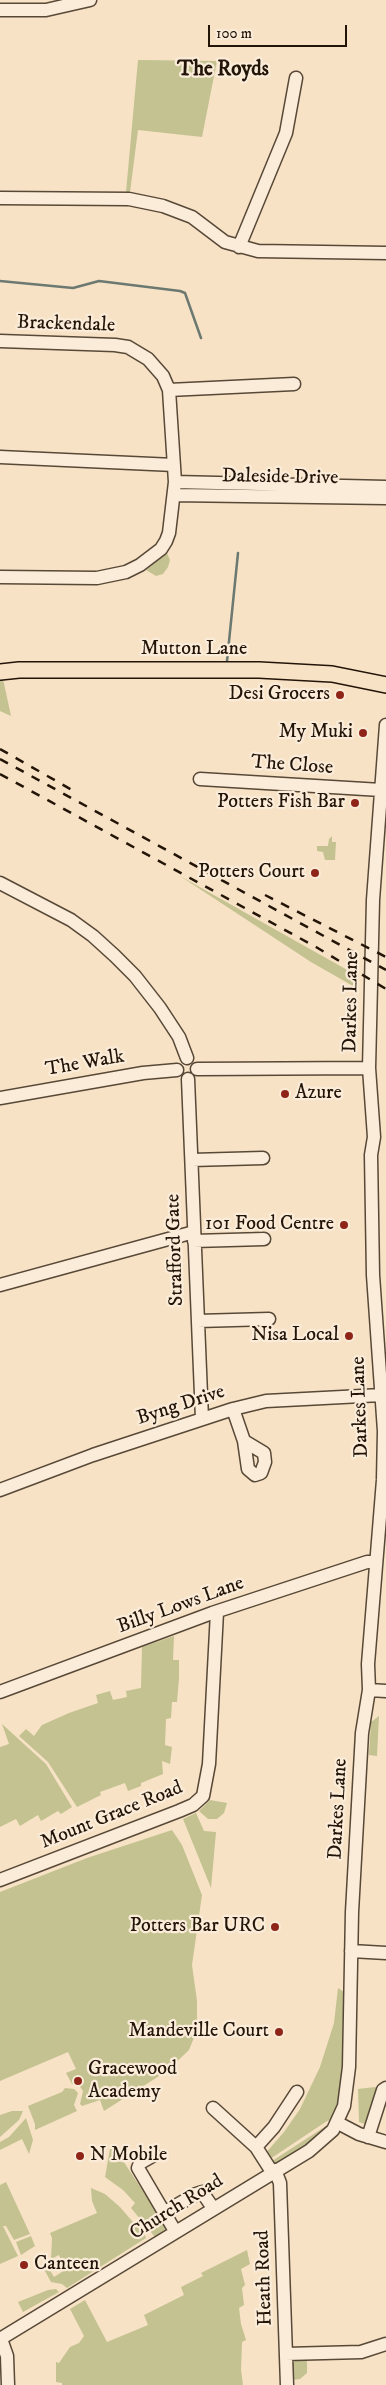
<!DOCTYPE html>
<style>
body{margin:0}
#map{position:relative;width:386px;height:2385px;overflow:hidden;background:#f7e2c5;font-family:"IM FELL DW Pica",serif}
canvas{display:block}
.scale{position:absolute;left:208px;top:25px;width:139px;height:22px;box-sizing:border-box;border:2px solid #231408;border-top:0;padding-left:6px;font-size:15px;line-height:18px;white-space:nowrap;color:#231408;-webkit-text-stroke:4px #faecd9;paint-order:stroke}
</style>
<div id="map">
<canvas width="386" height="2385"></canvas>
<div class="scale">100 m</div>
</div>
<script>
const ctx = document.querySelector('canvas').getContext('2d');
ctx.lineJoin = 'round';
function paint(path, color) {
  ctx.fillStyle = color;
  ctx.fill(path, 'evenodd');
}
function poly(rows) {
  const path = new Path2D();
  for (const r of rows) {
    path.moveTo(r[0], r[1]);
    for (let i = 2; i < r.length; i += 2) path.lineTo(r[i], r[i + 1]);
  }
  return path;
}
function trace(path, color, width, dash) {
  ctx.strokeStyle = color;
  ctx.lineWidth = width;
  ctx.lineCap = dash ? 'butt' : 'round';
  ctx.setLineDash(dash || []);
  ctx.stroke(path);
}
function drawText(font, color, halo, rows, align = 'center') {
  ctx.font = font + ' "IM FELL DW Pica",serif';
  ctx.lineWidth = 4.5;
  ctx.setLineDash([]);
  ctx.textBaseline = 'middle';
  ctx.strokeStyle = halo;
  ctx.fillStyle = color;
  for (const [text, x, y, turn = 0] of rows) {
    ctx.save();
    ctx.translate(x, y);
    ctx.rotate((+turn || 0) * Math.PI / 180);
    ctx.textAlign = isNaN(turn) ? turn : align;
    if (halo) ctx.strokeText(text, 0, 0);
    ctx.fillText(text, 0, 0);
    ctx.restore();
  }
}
const green = poly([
 [138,60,217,61,202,137,138,130,130,192,126,192],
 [167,553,170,560,168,567,163,574,156,576,146,570],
 [3,679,11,716,0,711,0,680],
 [332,836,332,842,336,842,335,860,325,860,323,852,317,851,317,846,328,846,329,839],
 [180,876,358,976,356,982,353,986,311,962],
 [174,1636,173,1660,179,1660,179,1678,177,1702,172,1702,171,1718,166,1719,165,1745,172,1747,170,1764,162,1761,163,1774,141,1783,141,1786,128,1791,125,1783,100,1792,101,1795,77,1807,48,1762,19,1736,26,1729,34,1736,42,1725,69,1713,98,1703,96,1695,110,1691,113,1700,127,1697,126,1691,141,1688,142,1647],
 [379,1716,377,1756,369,1755,371,1722],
 [2,1724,46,1764,72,1807,61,1814,58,1811,41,1821,38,1815,20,1826,16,1819,0,1827,0,1747,9,1744],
 [210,1800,227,1803,224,1813,217,1819,208,1819,199,1811],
 [196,1813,204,1831,216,1832,211,1888,183,1819],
 [172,1830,182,1845,202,1895,192,1965,197,2001,197,2030,189,2050,167,2071,104,2111,100,2100,82,2106,80,2104,83,2091,79,2085,72,2084,66,2073,76,2069,68,2052,0,2081,0,1892,87,1858],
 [338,1988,344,1992,344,1996,343,2091,332,2120,327,2121,267,2161,264,2155,284,2132,300,2109,320,2067,334,2023],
 [375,2087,378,2089,368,2125,359,2122,358,2089],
 [65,2088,74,2089,78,2093,74,2105,77,2111,35,2130,35,2124,28,2106,62,2092],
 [12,2111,23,2111,19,2120,0,2137,0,2115],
 [26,2118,33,2140,29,2154,22,2139,0,2150,0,2142,9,2137],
 [326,2126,329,2126,314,2141,276,2164,269,2163],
 [114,2147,154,2208,168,2222,169,2227,155,2237,131,2208,135,2203,123,2190,105,2177,110,2149],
 [6,2182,30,2234,14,2240,6,2226,3,2226,18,2256,0,2264,0,2185],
 [91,2188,105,2194,120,2207,132,2221,141,2227,146,2238,67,2288,62,2284,51,2282,45,2271,49,2269,54,2277,65,2270,59,2255,51,2259,52,2238,50,2233,97,2213,92,2201],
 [31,2236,35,2246,21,2255,16,2242],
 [247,2250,250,2264,241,2269,245,2285,242,2288,244,2305,239,2308,241,2324,246,2340,242,2342,241,2370,243,2385,62,2385,62,2383,56,2382,56,2362,59,2363,70,2347,79,2343,84,2336,70,2309,85,2300,107,2342,148,2325,144,2315,184,2295,181,2287,203,2276,201,2273],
 [56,2289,59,2292,23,2312,18,2302,48,2290],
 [297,2359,307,2360,307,2373,300,2379,292,2380,291,2365]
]);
const stream = poly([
 [0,281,73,288,99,281,180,291,185,293,201,338],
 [227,661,238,553]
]);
const minor = poly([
 [0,10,46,10,90,0],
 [0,198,129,199,163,206,192,217,225,242,258,251,386,253],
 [239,247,286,133,296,78],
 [0,341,115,345,128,347,148,359,163,376,169,390,175,482,169,533,166,541,161,549,140,565,126,572,97,578,0,577],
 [169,390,294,384],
 [0,457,174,465],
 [175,482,386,487],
 [174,495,386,498],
 [200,779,381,790],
 [0,883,71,920,93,936,115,956,135,976,160,1008,179,1037,187,1058],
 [197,1069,369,1068],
 [188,1079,202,1419],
 [0,1098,143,1073,177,1070],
 [192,1160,263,1158],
 [194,1241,264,1239],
 [0,1285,194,1232],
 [198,1321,269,1319],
 [233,1409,244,1441,248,1469,255,1475,261,1473,265,1462,264,1453,244,1441],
 [0,1490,93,1455,233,1409,266,1401,381,1395],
 [369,1690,386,1691],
 [0,1692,212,1613,367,1562,376,1562],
 [0,1880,179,1811,193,1805,203,1796,209,1764,217,1612],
 [351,1951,386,1953],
 [213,2108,256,2147,272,2172],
 [338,2123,359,2134,386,2142],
 [368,2137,383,2090,386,2088],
 [256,2147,274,2127,297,2092],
 [154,2155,140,2163,138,2168,175,2231],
 [275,2170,280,2183,287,2385],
 [165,2212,196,2194,202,2192,213,2208],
 [0,2339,309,2151,333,2130,344,2106,349,2067,352,1912,362,1733,369,1690,368,1664,383,1480,384,1431,373,1275,371,1155,374,1137,369,1068,373,900,386,725],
 [1,2339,7,2356,8,2385],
 [286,2354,361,2352,386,2344]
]);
const major = poly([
 [0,672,19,670,259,670,332,674,386,685]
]);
const rail = poly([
 [0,749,72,790],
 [0,759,386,970],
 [0,774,316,947,386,989],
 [265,895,386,957]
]);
const markers = [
 [340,695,5,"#8f2418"],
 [363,733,5,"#8f2418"],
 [355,803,5,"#8f2418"],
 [315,873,5,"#8f2418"],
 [285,1094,5,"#8f2418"],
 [344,1225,5,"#8f2418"],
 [349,1336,5,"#8f2418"],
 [275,1927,5,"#8f2418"],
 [279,2032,5,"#8f2418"],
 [78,2081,5,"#8f2418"],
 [80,2156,5,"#8f2418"],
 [24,2265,5,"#8f2418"]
];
const streetNames = [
 ["Brackendale",66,325,2],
 ["Daleside Drive",280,478,1],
 ["Mutton Lane",194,650],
 ["The Close",292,766,4],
 ["Darkes Lane",352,1002,-89],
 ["The Walk",85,1064,-10],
 ["Strafford Gate",176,1250,-92],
 ["Byng Drive",181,1406,-18],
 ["Darkes Lane",361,1407,-92],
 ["Billy Lows Lane",181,1606,-20],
 ["Darkes Lane",339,1809,-87],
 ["Mount Grace Road",112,1816,-22],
 ["Church Road",177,2208,-32],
 ["Heath Road",265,2278,-92]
];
const poiNames = [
 ["Desi Grocers",330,695],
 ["My Muki",353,733],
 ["Potters Fish Bar",345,803],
 ["Potters Court",305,873],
 ["Azure",295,1094,"left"],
 ["101 Food Centre",334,1225],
 ["Nisa Local",339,1336],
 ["Potters Bar URC",265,1927],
 ["Mandeville Court",269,2032],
 ["Gracewood",88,2070,"left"],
 ["Academy",88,2093,"left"],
 ["N Mobile",90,2156,"left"],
 ["Canteen",34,2265,"left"]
];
const neighbourhoodNames = [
 ["The Royds",223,71]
];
paint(green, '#c3c290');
trace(stream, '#6c7971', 2.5);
trace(minor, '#584837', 15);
trace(major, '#231408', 18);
trace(minor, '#faecd9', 12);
trace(major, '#f7e2c5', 15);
trace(rail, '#231408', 2.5, [9, 9]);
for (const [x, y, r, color] of markers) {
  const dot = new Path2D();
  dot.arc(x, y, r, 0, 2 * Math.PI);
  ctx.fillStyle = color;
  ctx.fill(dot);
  trace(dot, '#faecd9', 2);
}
drawText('20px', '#231408', '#faecd9', streetNames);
drawText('20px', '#231408', '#faecd9', poiNames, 'right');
drawText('bold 21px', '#231408', '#faecd9', neighbourhoodNames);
</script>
